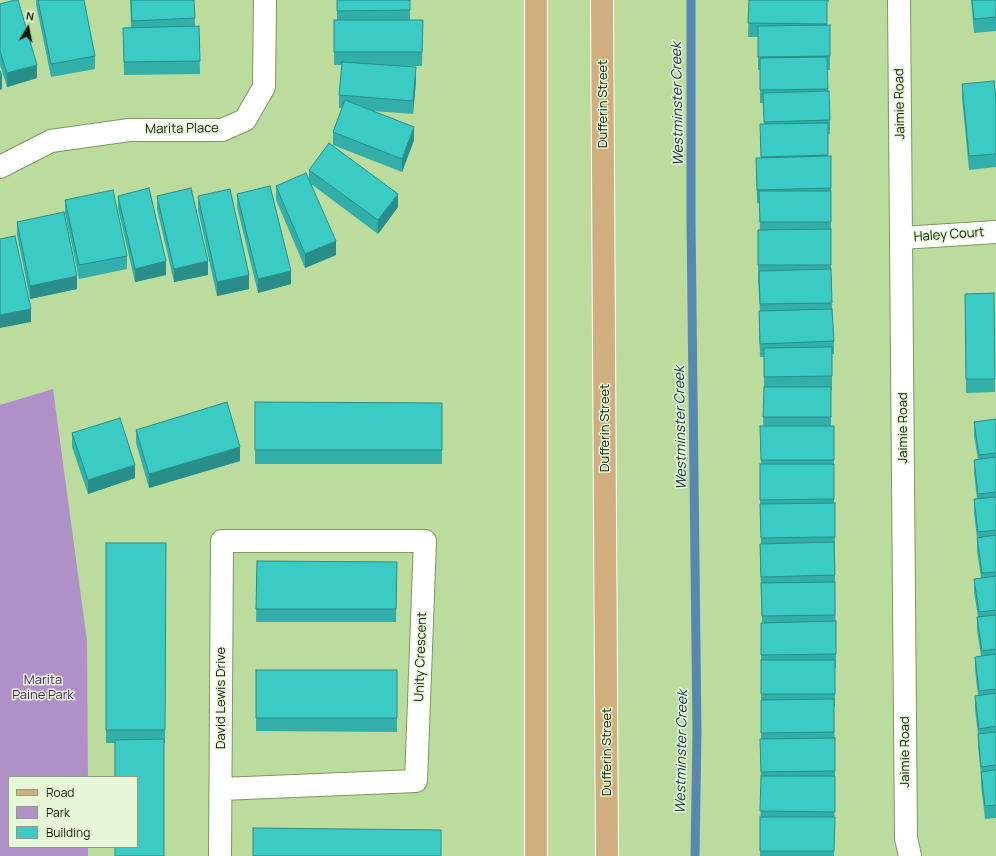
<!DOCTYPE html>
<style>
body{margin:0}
#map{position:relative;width:996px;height:856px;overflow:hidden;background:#bcdc9e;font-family:Manrope,sans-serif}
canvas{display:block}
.legend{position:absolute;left:8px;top:776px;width:130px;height:72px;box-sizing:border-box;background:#e6f7d8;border:1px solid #909f83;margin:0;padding:5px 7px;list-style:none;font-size:12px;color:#0f1a04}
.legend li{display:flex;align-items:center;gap:8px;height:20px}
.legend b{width:20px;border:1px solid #909f83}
.north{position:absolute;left:8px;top:8px;width:40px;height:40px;-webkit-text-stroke:3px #e6f7d8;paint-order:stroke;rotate:10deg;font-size:11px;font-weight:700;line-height:16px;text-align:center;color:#0f1a04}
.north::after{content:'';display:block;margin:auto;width:14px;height:18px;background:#0f1a04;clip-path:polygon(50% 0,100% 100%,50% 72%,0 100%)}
</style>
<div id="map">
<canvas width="996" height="856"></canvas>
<ul class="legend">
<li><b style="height:5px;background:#d1ae7d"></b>Road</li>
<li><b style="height:11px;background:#b091c7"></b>Park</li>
<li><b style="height:11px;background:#3acbc4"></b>Building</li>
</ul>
<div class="north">N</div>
</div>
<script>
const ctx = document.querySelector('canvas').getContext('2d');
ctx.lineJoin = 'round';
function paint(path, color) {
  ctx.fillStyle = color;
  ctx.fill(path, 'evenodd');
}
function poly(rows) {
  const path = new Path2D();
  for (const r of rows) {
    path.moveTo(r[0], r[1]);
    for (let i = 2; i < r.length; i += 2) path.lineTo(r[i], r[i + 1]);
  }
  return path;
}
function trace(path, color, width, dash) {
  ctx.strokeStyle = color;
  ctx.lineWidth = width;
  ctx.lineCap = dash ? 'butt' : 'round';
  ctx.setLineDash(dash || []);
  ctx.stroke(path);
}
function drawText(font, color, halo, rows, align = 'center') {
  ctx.font = font + ' Manrope,sans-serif';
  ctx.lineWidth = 3;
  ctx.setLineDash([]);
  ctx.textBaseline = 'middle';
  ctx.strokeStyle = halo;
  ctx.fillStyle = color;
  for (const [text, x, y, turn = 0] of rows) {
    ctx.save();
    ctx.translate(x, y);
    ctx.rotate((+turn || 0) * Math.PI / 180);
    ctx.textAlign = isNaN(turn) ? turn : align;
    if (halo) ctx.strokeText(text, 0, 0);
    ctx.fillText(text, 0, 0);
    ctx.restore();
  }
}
const green = poly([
 [53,389,87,641,88,777,9,777,9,847,88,847,88,856,0,856,0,405]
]);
const stream = poly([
 [691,0,691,221,697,732,695,856]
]);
const minor = poly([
 [899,0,906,838,910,856],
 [0,167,51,141,129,130,222,130,245,120,264,87,265,0],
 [902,238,996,232],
 [220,856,222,541,425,541,416,781,221,789]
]);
const major = poly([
 [602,0,607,856],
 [536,856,536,0]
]);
const wall = poly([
 [36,0,84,0,95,56,95,69,51,77,36,4],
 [130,0,194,0,195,26,199,26,200,74,124,75,123,28,131,27],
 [337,0,410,0,410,20,423,20,422,66,394,66,416,81,413,114,373,111,414,140,402,172,333,145,333,132,342,108,339,108,339,95,342,65,334,65,334,20,337,20],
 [749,0,829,0,829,2,827,2,827,25,830,25,830,70,827,70,828,91,830,120,830,134,828,134,828,156,831,188,831,269,832,309,834,341,834,354,832,354,832,390,831,390,831,426,834,426,834,503,835,503,835,589,836,654,836,668,835,668,835,707,834,707,835,771,834,856,760,856,761,784,760,739,761,739,761,623,762,623,760,557,760,544,761,544,760,514,760,464,761,464,760,426,763,426,764,387,764,357,760,357,759,325,759,311,760,311,758,279,758,243,760,230,759,203,757,203,756,158,761,158,760,124,764,124,763,103,760,103,760,70,758,70,758,37,748,37],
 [971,0,996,0,996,31,974,33],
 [0,4,37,78,7,87,0,65],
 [996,82,996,167,969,170,962,98,962,84,996,94],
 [309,170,398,207,378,234,311,184,336,255,305,268,276,200,276,186,309,181],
 [237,194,291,284,258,293,237,207],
 [118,196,166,275,135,282,118,209],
 [157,196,208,275,174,282,157,209],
 [198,196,249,289,217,296,198,210],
 [65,200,127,256,127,269,79,279,65,213],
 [17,222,77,289,30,299,17,235],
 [994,293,995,392,966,393,965,294],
 [255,402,442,403,442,464,255,464],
 [996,419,996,818,985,819,981,785,981,775,978,747,978,734,975,710,975,696,978,696,975,670,975,657,981,656,977,630,977,617,978,617,974,592,974,579,981,578,977,551,977,538,974,513,974,499,977,499,974,473,974,460,978,459,974,436,974,422],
 [136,430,240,461,149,488,136,443],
 [72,433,135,478,88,494,72,447],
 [106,543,166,543,165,743,106,743],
 [257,561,397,562,396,622,256,622],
 [256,670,397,670,397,732,256,731]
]);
const shadedWall = poly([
 [37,65,37,78,7,87,7,73],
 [416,67,416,81,413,114,413,101],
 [2,75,2,89,0,90,0,77],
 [414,127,414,140,402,172,402,159],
 [398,194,398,207,378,234,378,220],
 [336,241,336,255,305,268,305,254],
 [166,261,166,275,135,282,135,269],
 [208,261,208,275,174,282,174,269],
 [291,271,291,284,258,293,258,279],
 [249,275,249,289,217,296,217,282],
 [77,276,77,289,30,299,30,286],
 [31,309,31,322,0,328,0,315],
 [240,447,240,461,149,488,149,474],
 [135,465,135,478,88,494,88,480]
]);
const building = poly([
 [15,0,18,0,37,65,7,73,0,51,0,4,15,0],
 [38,0,84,0,95,56,51,64,38,0],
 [131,0,194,0,195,18,132,21,131,0],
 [337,0,410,0,410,10,337,11,337,0],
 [749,0,827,0,827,24,748,23,749,0],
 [972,0,996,0,996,17,974,19,972,0],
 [334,20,423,20,422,52,334,52,334,20],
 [830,25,830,56,758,57,758,26,830,25],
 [199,26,200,61,124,62,123,28,199,26],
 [827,57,828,89,760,90,760,58,827,57],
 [342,62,416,67,413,101,339,95,342,62],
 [0,71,2,75,0,77,0,71],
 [994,81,996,98,996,154,969,156,962,84,994,81],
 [829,91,830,120,764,122,763,93,829,91],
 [345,100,414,127,402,159,333,132,345,100],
 [828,123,828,155,761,157,760,124,828,123],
 [329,143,398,194,378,220,309,170,329,143],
 [831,156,831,188,757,190,756,158,831,156],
 [306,173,336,241,305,254,276,186,306,173],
 [270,186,291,271,258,279,237,194,270,186],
 [149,188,166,261,135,269,118,196,149,188],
 [191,188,208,261,174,269,157,196,191,188],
 [230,189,249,275,217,282,198,196,230,189],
 [113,190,127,256,79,265,65,200,113,190],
 [759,191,831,191,831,222,760,222,759,191],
 [64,212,77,276,30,286,17,222,64,212],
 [831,229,831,265,758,265,758,230,831,229],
 [15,236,31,309,0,315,0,239,15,236],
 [831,269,832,303,760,304,759,271,831,269],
 [994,293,995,379,966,379,965,294,994,293],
 [832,309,834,341,760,344,759,311,832,309],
 [832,347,832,376,764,377,764,348,832,347],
 [764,387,831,387,831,417,763,417,764,387],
 [227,402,240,447,149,474,136,430,227,402],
 [255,402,442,403,442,450,255,450,255,402],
 [120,418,135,465,88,480,72,433,120,418],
 [996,419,996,453,979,455,974,422,996,419],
 [760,426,834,426,834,460,761,460,760,426],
 [996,457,996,492,978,494,974,460,996,457],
 [760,464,834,464,834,499,760,500,760,464],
 [996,497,996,530,978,532,974,499,996,497],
 [835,503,835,537,761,538,760,504,835,503],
 [996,535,996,572,982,573,977,538,996,535],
 [834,542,835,575,761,577,760,544,834,542],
 [106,543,166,543,165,730,106,730,106,543],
 [257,561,397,562,396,609,256,609,257,561],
 [996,576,996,610,979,612,974,579,996,576],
 [835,582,835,615,762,616,761,583,835,582],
 [996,615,996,649,982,651,977,617,996,615],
 [836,621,836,654,761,655,761,623,836,621],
 [996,654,996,689,979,691,975,657,996,654],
 [761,660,835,660,835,694,761,694,761,660],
 [256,670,397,670,397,718,256,718,256,670],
 [996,693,996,726,979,729,975,696,996,693],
 [834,699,834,732,761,733,761,700,834,699],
 [996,732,996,765,981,767,978,734,996,732],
 [835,738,835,771,761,772,760,739,835,738],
 [164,739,164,856,115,856,115,847,137,847,137,777,115,777,115,740,164,739],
 [996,770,996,805,985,806,981,772,996,770],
 [761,776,835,776,835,812,760,811,761,776],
 [760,817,835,817,834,851,760,851,760,817],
 [253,828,441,830,441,856,253,856,253,828]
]);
const streetNames = [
 ["Dufferin Street",603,104,-90],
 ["Jaimie Road",900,104,-91],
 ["Marita Place",182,129,-1],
 ["Haley Court",949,235,-4],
 ["Dufferin Street",605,428,-90],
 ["Jaimie Road",903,428,-90],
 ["Unity Crescent",421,657,-88],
 ["David Lewis Drive",221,698,-90],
 ["Dufferin Street",607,752,-90],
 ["Jaimie Road",905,752,-90]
];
const parkNames = [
 ["Marita",43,680],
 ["Paine Park",43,695]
];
const waterNames = [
 ["Westminster Creek",678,104,-91],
 ["Westminster Creek",681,428,-91],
 ["Westminster Creek",682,752,-89]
];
paint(green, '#b091c7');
trace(stream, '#5688b1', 9);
trace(minor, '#7c995e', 24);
trace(major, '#fff', 24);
trace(minor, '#fff', 22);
trace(major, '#d1ae7d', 22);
paint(wall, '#32afa9');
paint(shadedWall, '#298e89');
paint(building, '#3acbc4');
trace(building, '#298e89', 1);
drawText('13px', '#0f1a04', '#e6f7d8', streetNames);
drawText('13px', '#541975', '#e6f7d8', parkNames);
drawText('italic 14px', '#112c47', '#e6f7d8', waterNames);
</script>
